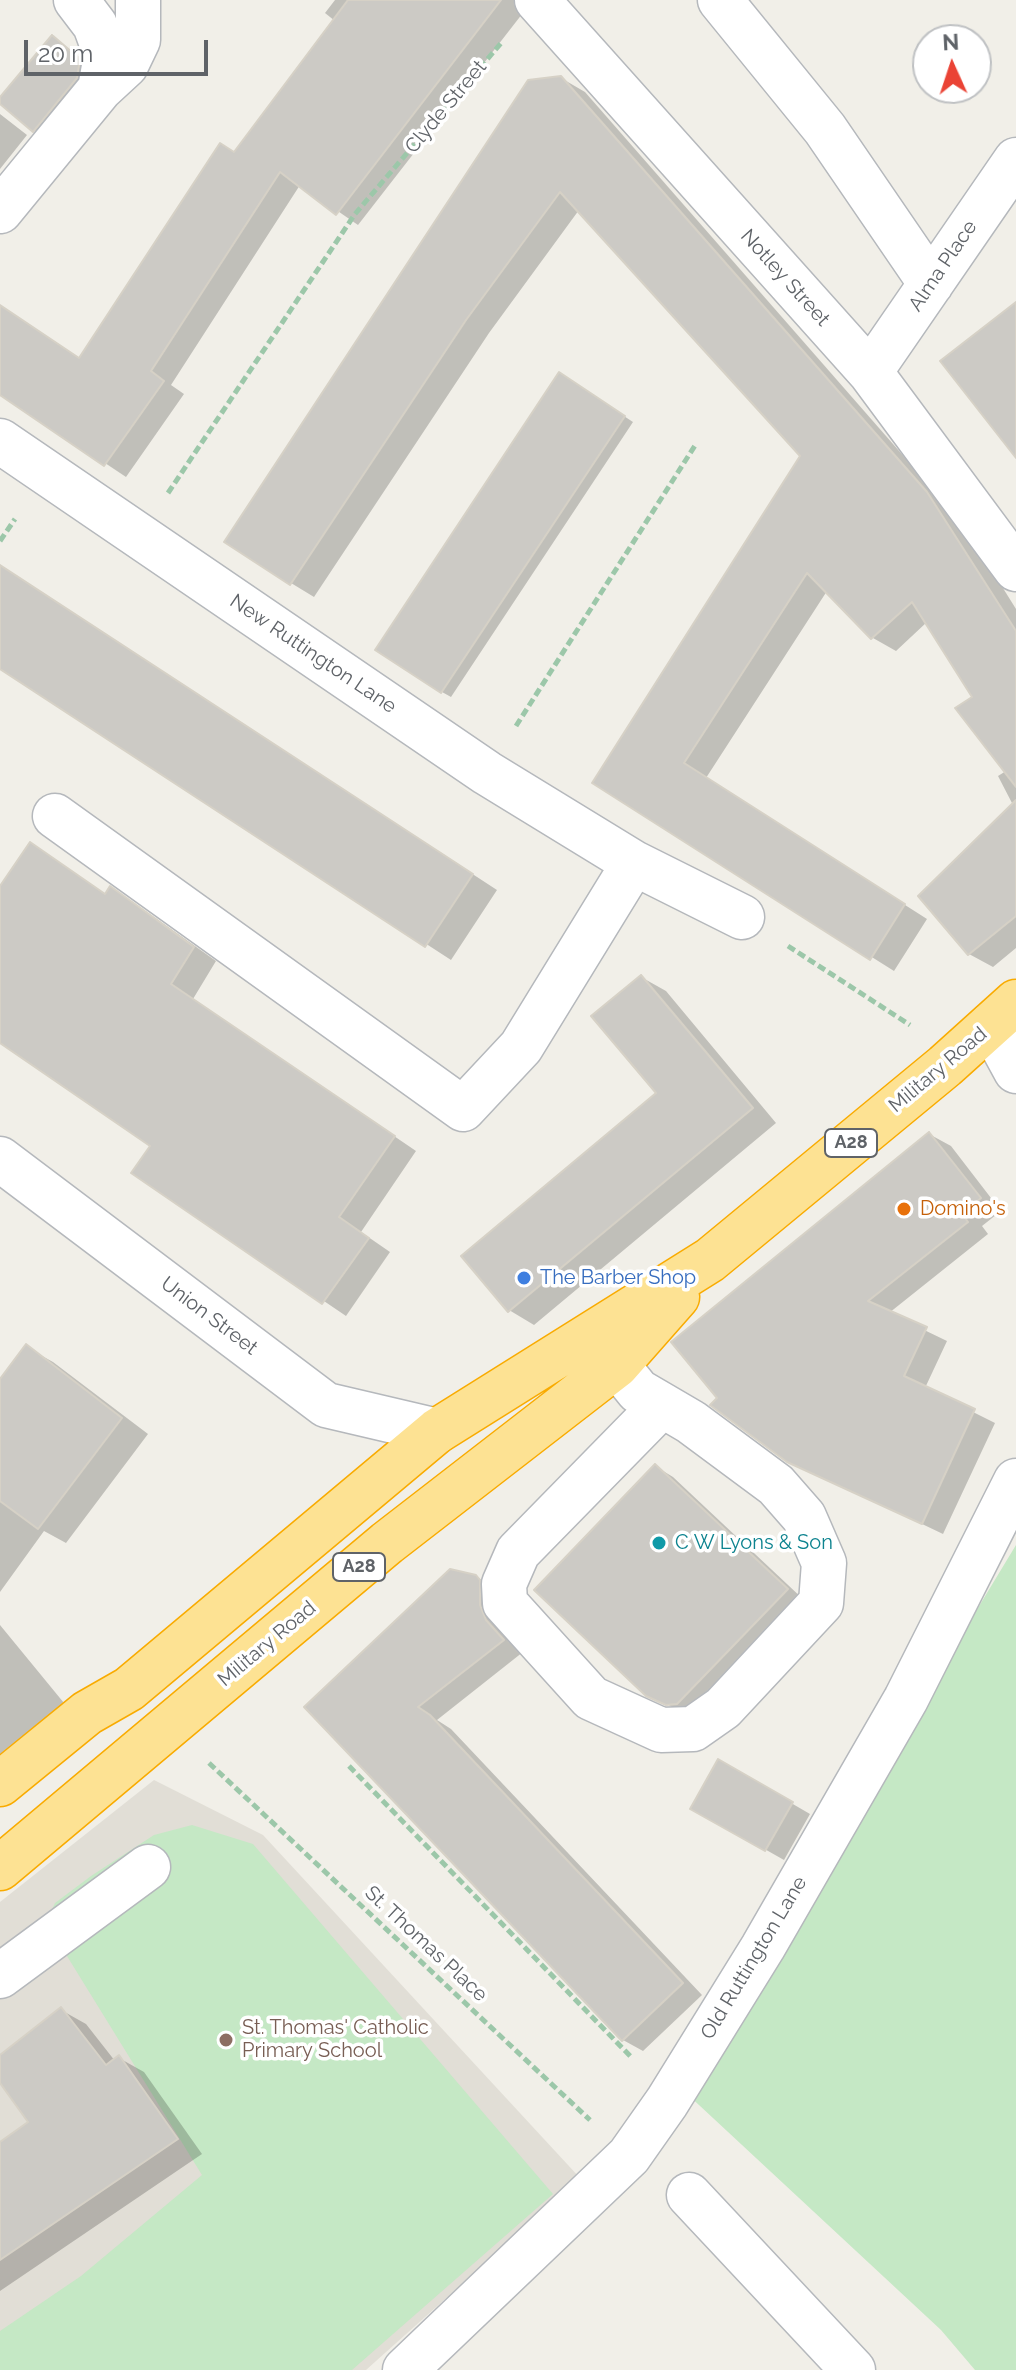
<!DOCTYPE html>
<style>
body{margin:0}
#map{position:relative;width:1016px;height:2370px;overflow:hidden;background:#f1efe8;font-family:Raleway,sans-serif}
canvas{display:block}
.north{position:absolute;left:912px;top:24px;width:80px;height:80px;box-sizing:border-box;background:#fff;border:2px solid #bfc1c3;border-radius:50%;rotate:357deg;font-size:22px;font-weight:700;line-height:32px;text-align:center;color:#5f6368}
.north::after{content:'';display:block;margin:auto;width:28px;height:36px;background:#ea4335;clip-path:polygon(50% 0,100% 100%,50% 72%,0 100%)}
.scale{position:absolute;left:24px;top:40px;width:184px;height:36px;box-sizing:border-box;border:4px solid #5f6368;border-top:0;padding-left:10px;font-size:24px;line-height:28px;white-space:nowrap;color:#5f6368;-webkit-text-stroke:6px #fff;paint-order:stroke}
</style>
<div id="map">
<canvas width="1016" height="2370"></canvas>
<div class="north">N</div>
<div class="scale">20 m</div>
</div>
<script>
const ctx = document.querySelector('canvas').getContext('2d');
ctx.lineJoin = 'round';
function paint(path, color) {
  ctx.fillStyle = color;
  ctx.fill(path, 'evenodd');
}
function poly(rows) {
  const path = new Path2D();
  for (const r of rows) {
    path.moveTo(r[0], r[1]);
    for (let i = 2; i < r.length; i += 2) path.lineTo(r[i], r[i + 1]);
  }
  return path;
}
function trace(path, color, width, dash) {
  ctx.strokeStyle = color;
  ctx.lineWidth = width;
  ctx.lineCap = dash ? 'butt' : 'round';
  ctx.setLineDash(dash || []);
  ctx.stroke(path);
}
function drawText(font, color, halo, rows, align = 'center') {
  ctx.font = font + ' Raleway,sans-serif';
  ctx.lineWidth = 7;
  ctx.setLineDash([]);
  ctx.textBaseline = 'middle';
  ctx.strokeStyle = halo;
  ctx.fillStyle = color;
  for (const [text, x, y, turn = 0] of rows) {
    ctx.save();
    ctx.translate(x, y);
    ctx.rotate((+turn || 0) * Math.PI / 180);
    ctx.textAlign = isNaN(turn) ? turn : align;
    if (halo) ctx.strokeText(text, 0, 0);
    ctx.fillText(text, 0, 0);
    ctx.restore();
  }
}
const education = poly([
 [154,1780,263,1835,580,2178,366,2370,0,2370,0,1902]
]);
const green = poly([
 [1016,1545,1016,2370,975,2370,941,2330,685,2092],
 [192,1825,253,1844,553,2194,352,2370,0,2370,0,2331,81,2276,202,2175,46,1922,55,1903,91,1876,154,1835]
]);
const shadow = poly([
 [335,0,533,0,358,225,300,185,171,385,184,394,126,477,0,393,0,344,81,360,335,21,325,13],
 [52,37,98,71,52,140,34,130,0,100],
 [561,78,585,92,963,524,1016,609,1016,948,993,967,969,954,1013,805,998,776,1006,771,974,698,927,622,896,651,873,638,827,591,706,778,927,919,894,971,595,783,803,456,579,210,489,333,314,597,291,583],
 [0,114,27,135,0,169],
 [569,380,633,422,451,697,442,692],
 [40,592,497,890,451,960,0,667,0,602],
 [0,889,106,895,110,889,133,902,216,961,193,999,416,1151,361,1232,390,1252,346,1316,134,1172,153,1145,0,1040],
 [641,977,666,991,776,1123,534,1325,509,1310,659,1093],
 [929,1134,951,1146,1001,1211,982,1226,988,1234,889,1313,947,1341,925,1388,995,1423,943,1534,788,1460],
 [26,1347,53,1362,148,1434,66,1543,44,1531,0,1592,0,1382],
 [655,1466,673,1477,804,1600,686,1714,647,1694],
 [475,1576,496,1588,523,1652,437,1720,451,1729,702,1995,643,2051,623,2040,307,1707],
 [0,1625,64,1703,0,1755],
 [719,1761,810,1814,784,1860,692,1808],
 [61,2010,86,2024,115,2061,119,2058,144,2072,202,2154,0,2291,0,2145,31,2123,0,2079,0,2058]
]);
const building = poly([
 [348,0,501,0,336,215,280,172,151,371,164,381,104,466,0,395,0,305,79,358,220,143,234,152,348,0],
 [52,35,80,59,77,78,33,132,0,104,0,97,52,35],
 [561,76,927,492,1016,631,1016,787,955,708,972,697,912,602,871,639,807,573,684,763,905,904,870,960,592,783,800,456,560,192,466,320,290,585,224,542,528,80,561,76],
 [1016,302,1016,458,940,361,1016,302],
 [559,372,625,416,441,693,375,650,559,372],
 [0,565,473,874,425,947,0,669,0,565],
 [1016,800,1016,916,968,955,918,896,1016,800],
 [30,842,105,894,110,886,194,947,171,984,395,1136,339,1217,369,1238,322,1304,131,1173,150,1146,0,1043,0,886,30,842],
 [641,975,753,1108,508,1312,461,1256,656,1093,591,1016,641,975],
 [929,1132,981,1198,962,1214,968,1222,868,1301,927,1327,904,1376,975,1409,922,1524,787,1462,710,1405,717,1398,671,1342,929,1132],
 [26,1344,122,1418,38,1529,0,1501,0,1379,26,1344],
 [655,1464,788,1589,677,1704,666,1705,646,1696,534,1590,655,1464],
 [450,1569,476,1575,480,1580,480,1605,486,1620,504,1640,418,1707,430,1715,683,1983,622,2041,304,1707,450,1569],
 [718,1759,793,1802,765,1851,690,1809,718,1759],
 [61,2007,106,2065,119,2055,178,2139,0,2260,0,2142,28,2122,0,2083,0,2055,61,2007]
]);
const path = poly([
 [168,493,355,214,502,42],
 [0,541,15,519],
 [516,726,696,444],
 [788,946,910,1025],
 [209,1763,590,2120],
 [349,1766,632,2058]
]);
const minor = poly([
 [537,0,870,372,1016,569],
 [720,0,825,129,931,284],
 [100,89,126,65,138,40,138,0],
 [0,211,100,89,106,55,95,25,76,0],
 [870,372,1016,160],
 [0,441,487,773,634,863,742,917],
 [55,816,463,1109,521,1047,634,863],
 [991,1025,1016,1071],
 [0,1159,326,1405,437,1431],
 [617,1365,638,1391,662,1405,691,1422,776,1485,804,1517,824,1563,821,1603,723,1708,693,1729,661,1730,591,1698,505,1603,504,1584,518,1552,662,1405],
 [0,1976,148,1867],
 [689,2195,853,2370],
 [405,2370,629,2156,667,2102,763,1947,906,1699,1016,1481]
]);
const highway = poly([
 [0,1784,87,1713,129,1689,437,1431,710,1260,945,1066,1016,1002],
 [0,1868,387,1543,617,1365,677,1297]
]);
const markers = [
 [904,1209,8,"#e8710a"],
 [524,1278,8,"#3f7fe0"],
 [659,1543,8,"#0f9aa8"],
 [226,2040,8,"#8d6e63"]
];
const shields = [
 [851,1143,52],
 [359,1567,52]
];
const shieldNames = [
 ["A28",851,1143],
 ["A28",359,1567]
];
const streetNames = [
 ["Clyde Street",446,107,-50],
 ["Alma Place",943,266,-56],
 ["Notley Street",785,278,48],
 ["New Ruttington Lane",313,654,34],
 ["Military Road",938,1070,-40],
 ["Union Street",209,1316,37],
 ["Military Road",267,1644,-40],
 ["St. Thomas Place",426,1944,43],
 ["Old Ruttington Lane",754,1958,-59]
];
const foodNames = [
 ["Domino's",920,1209]
];
const shopNames = [
 ["The Barber Shop",540,1278]
];
const cultureNames = [
 ["C W Lyons & Son",675,1543]
];
const educationNames = [
 ["St. Thomas' Catholic",242,2028],
 ["Primary School",242,2051]
];
paint(education, '#e1ded6');
paint(green, '#c5e8c5');
paint(shadow, '#0003');
paint(building, '#cccac5');
trace(building, '#d6d1c6', 2);
trace(minor, '#b5b8bc', 47);
trace(highway, '#f9ab00', 47);
trace(path, '#9cc7a9', 5, [8, 4]);
trace(minor, '#fff', 44);
trace(highway, '#fde293', 44);
for (const [x, y, r, color] of markers) {
  const dot = new Path2D();
  dot.arc(x, y, r, 0, 2 * Math.PI);
  ctx.fillStyle = color;
  ctx.fill(dot);
  trace(dot, '#fff', 3);
}
for (const [x, y, w] of shields) {
  const box = new Path2D();
  box.roundRect(x - w / 2, y - 14, w, 28, 6);
  ctx.fillStyle = '#fff';
  ctx.fill(box);
  trace(box, '#5f6368', 2);
}
drawText('bold 18px', '#5f6368', null, shieldNames);
drawText('20px', '#5f6368', '#fff', streetNames);
drawText('20px', '#c56008', '#fff', foodNames, 'left');
drawText('20px', '#366cbe', '#fff', shopNames, 'left');
drawText('20px', '#0d838f', '#fff', cultureNames, 'left');
drawText('20px', '#785e54', '#fff', educationNames, 'left');
</script>
